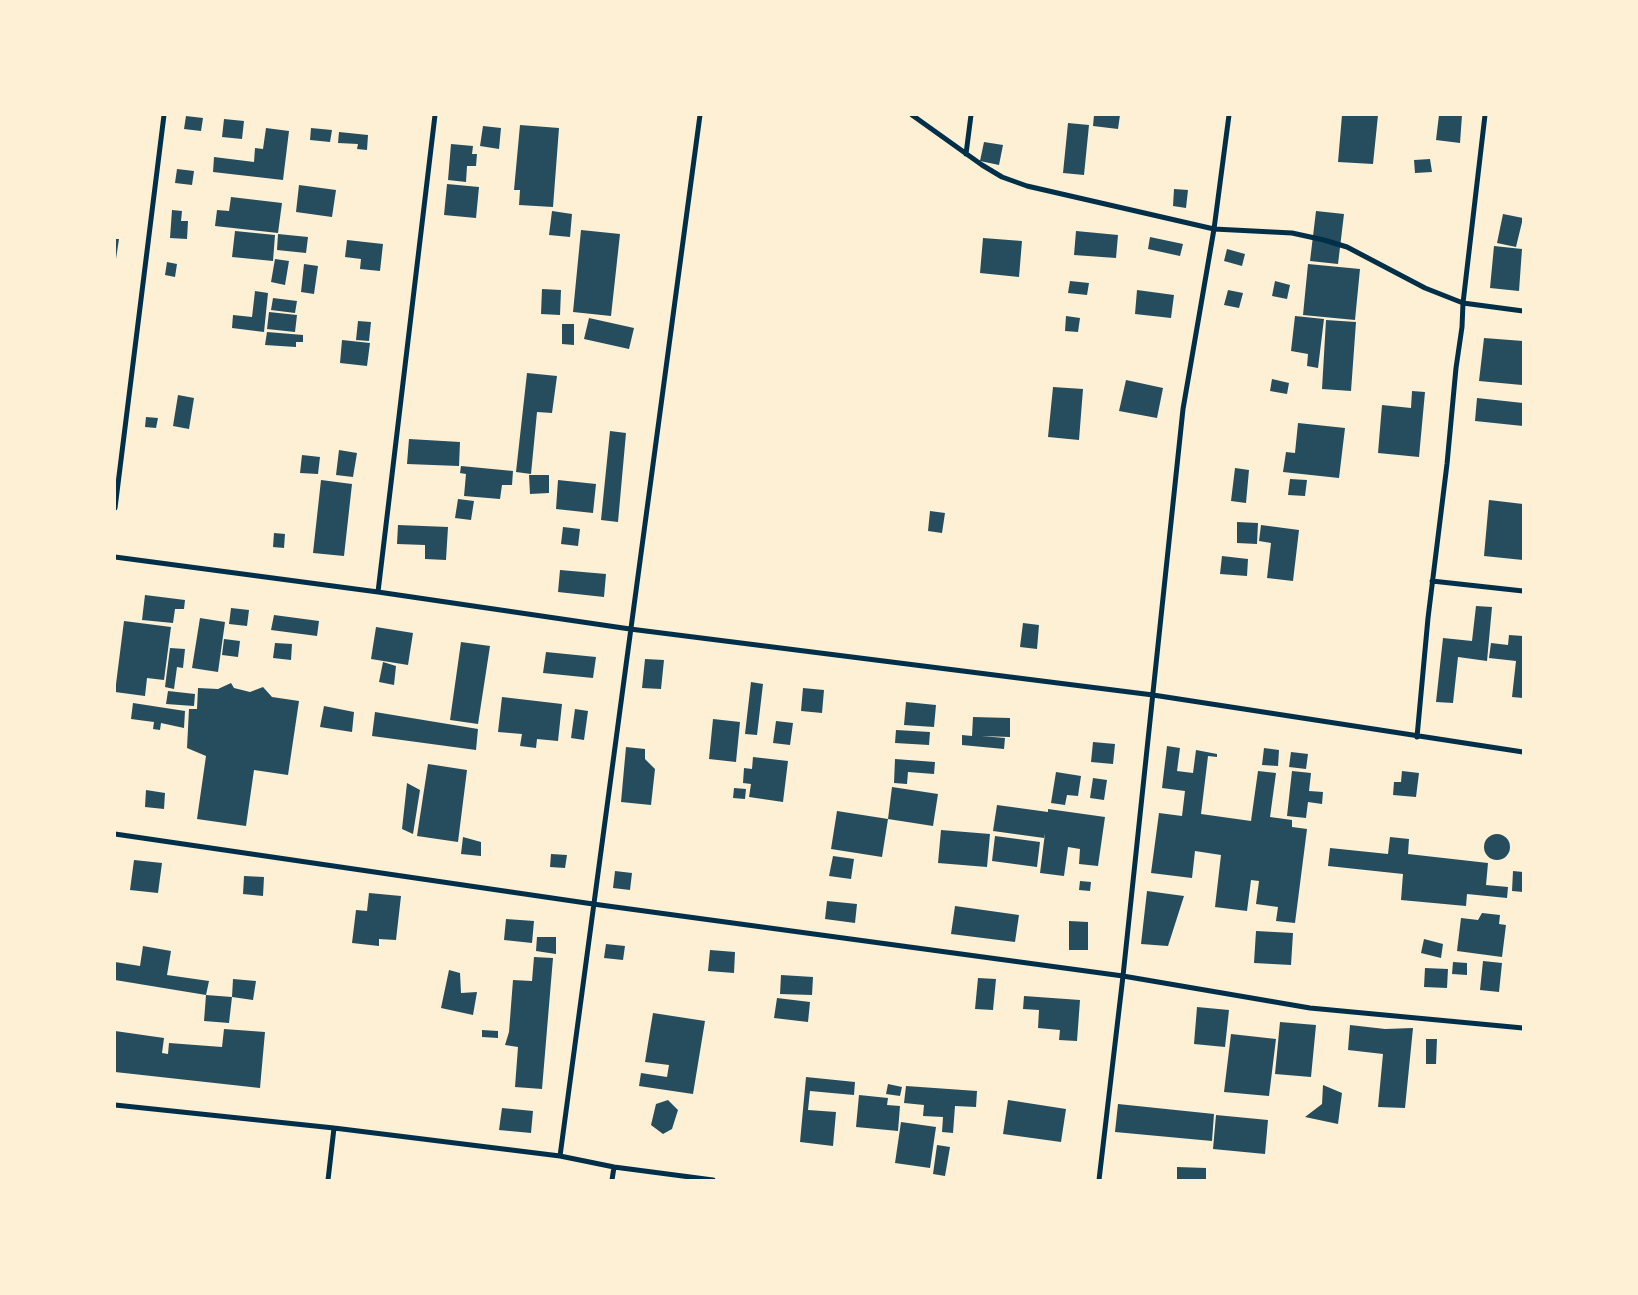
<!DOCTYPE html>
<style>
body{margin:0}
#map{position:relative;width:1638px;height:1295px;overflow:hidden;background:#fdf0d5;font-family:"Asap Condensed",sans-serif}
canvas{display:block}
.frame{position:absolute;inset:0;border:116px solid #fdf0d5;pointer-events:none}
</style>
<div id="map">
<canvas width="1638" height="1295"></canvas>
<div class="frame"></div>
</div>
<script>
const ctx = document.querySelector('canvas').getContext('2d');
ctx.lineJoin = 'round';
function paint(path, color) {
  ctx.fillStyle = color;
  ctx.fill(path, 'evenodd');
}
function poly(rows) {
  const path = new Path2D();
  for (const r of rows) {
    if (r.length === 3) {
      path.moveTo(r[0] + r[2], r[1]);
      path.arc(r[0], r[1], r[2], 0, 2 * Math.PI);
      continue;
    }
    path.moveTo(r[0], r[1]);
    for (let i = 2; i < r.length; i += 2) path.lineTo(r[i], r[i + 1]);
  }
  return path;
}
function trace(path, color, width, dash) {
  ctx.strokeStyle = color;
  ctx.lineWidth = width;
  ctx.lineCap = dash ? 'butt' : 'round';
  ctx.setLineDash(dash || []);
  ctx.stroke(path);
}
const building = poly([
 [1094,115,1120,115,1118,129,1093,126],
 [1342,115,1378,115,1373,164,1338,162],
 [1439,115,1462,115,1460,143,1436,140],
 [186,116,203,118,201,131,184,129],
 [224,119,244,121,242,139,222,137],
 [1068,123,1089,125,1084,175,1063,173],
 [520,125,559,128,553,207,519,205,520,190,514,190],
 [483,126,501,128,499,149,480,146],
 [266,128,289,131,283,180,213,172,214,157,254,162,255,148,263,149],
 [311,128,332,130,330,142,310,140],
 [339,132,368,135,367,150,357,149,358,144,338,143],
 [984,142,1003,145,999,165,980,161],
 [451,144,473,146,472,154,477,154,476,166,467,166,466,182,448,180],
 [1430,159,1432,172,1415,173,1414,160],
 [177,169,194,171,192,185,175,183],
 [447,184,479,187,476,218,444,215],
 [299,185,336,190,332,217,296,212],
 [1174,189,1188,190,1186,208,1173,206],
 [231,197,282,203,278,233,215,226,217,210,229,211],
 [172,210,182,211,181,221,188,221,187,239,170,238],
 [552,211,572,214,570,237,549,235],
 [1316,211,1344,214,1338,264,1310,261],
 [1503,214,1523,218,1516,247,1497,243],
 [581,230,620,234,611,316,573,312],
 [235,231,275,235,273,261,232,257],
 [1076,231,1118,235,1116,258,1074,255],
 [278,234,308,237,306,253,277,250],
 [1150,237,1183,244,1180,256,1148,249],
 [983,238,1022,241,1019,277,980,273],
 [115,239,119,239,116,259,115,259],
 [347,240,383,244,380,271,360,269,361,259,345,257],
 [1494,246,1522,249,1519,291,1490,288],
 [1227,249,1245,254,1242,266,1224,261],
 [275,259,289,261,285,285,271,282],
 [167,262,177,264,175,277,165,275],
 [304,264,318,266,314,294,301,292],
 [1308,264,1360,269,1355,320,1303,315],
 [1070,281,1089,283,1087,295,1068,293],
 [1275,281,1290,285,1287,299,1272,296],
 [542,289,561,290,560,315,541,314],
 [1137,290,1174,295,1171,318,1135,314],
 [1228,290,1243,293,1239,308,1224,305],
 [255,291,268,293,264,332,232,328,233,315,252,317],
 [273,298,297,301,295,313,271,310],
 [269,312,297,315,295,332,267,329],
 [1066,316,1080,318,1078,332,1065,331],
 [1295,316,1324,319,1318,368,1307,366,1308,354,1291,351],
 [589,318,634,328,629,349,584,339],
 [1326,320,1356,322,1351,391,1322,389],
 [358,321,371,322,369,341,356,340],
 [562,324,574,324,574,345,562,344],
 [267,332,303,335,303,342,296,342,296,347,265,345],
 [1484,338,1523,341,1522,385,1479,381],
 [342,340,370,343,367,366,340,363],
 [527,373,557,376,552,413,537,412,531,474,516,472],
 [1272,379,1289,383,1287,394,1270,391],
 [1126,380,1163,388,1157,418,1119,411],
 [1053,387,1083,389,1079,440,1048,437],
 [1412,391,1425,392,1419,457,1378,453,1382,405,1411,408],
 [178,395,194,398,189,429,173,426],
 [1477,398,1523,403,1523,426,1475,421],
 [146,417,158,418,156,428,145,427],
 [1298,423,1345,428,1339,478,1283,472,1286,452,1295,453],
 [610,431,626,433,618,522,601,520],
 [409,439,460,442,459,466,407,464],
 [339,450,357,453,353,477,336,475],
 [302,455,320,457,318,474,300,473],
 [461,466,513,471,512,485,502,485,500,499,464,496,466,474,460,473],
 [1235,468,1249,470,1246,503,1231,501],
 [529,475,549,475,549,493,530,494],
 [1290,479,1307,480,1305,496,1288,495],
 [321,480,352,484,344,556,313,553],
 [558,480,596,484,593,513,556,509],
 [458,499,474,501,471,520,455,518],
 [1489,500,1523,504,1523,560,1484,556],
 [930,511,945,513,942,533,928,531],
 [1237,522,1258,523,1257,544,1237,543],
 [398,525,448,527,446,560,425,559,425,545,397,544],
 [1261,525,1299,530,1293,581,1267,578,1271,543,1259,541],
 [563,527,580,529,578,546,561,544],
 [274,533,285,534,284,548,273,547],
 [1222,556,1248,559,1247,576,1220,574],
 [560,570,606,574,604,597,558,592],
 [145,595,185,600,184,609,175,609,173,623,142,620],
 [1476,606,1492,607,1487,661,1458,657,1453,703,1436,702,1443,638,1472,641],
 [231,608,249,610,247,626,229,624],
 [274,615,319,621,317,636,271,630],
 [200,618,225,622,218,672,192,668],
 [124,621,171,627,164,680,147,678,145,696,115,692],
 [1023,623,1039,625,1037,649,1020,647],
 [376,627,413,633,408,665,371,659],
 [1509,635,1523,636,1523,698,1512,697,1516,661,1489,658,1491,643,1508,645],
 [224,639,240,641,238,657,222,655],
 [461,642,490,646,478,724,450,720],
 [275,643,292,644,291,660,273,658],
 [170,648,185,649,183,668,177,667,174,689,165,687],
 [546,652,596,657,593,678,543,673],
 [645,659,664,660,661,689,642,688],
 [383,662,396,666,394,685,379,682],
 [751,682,763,684,757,735,745,734],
 [231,683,234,688,250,692,263,687,272,697,299,701,288,775,254,770,246,826,197,819,206,756,187,748,189,709,197,709,198,688,218,689],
 [803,688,824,690,822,713,801,711],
 [168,691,195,694,194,706,166,704],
 [502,697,562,704,558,741,537,739,536,748,520,746,522,734,498,732],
 [906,702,936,705,934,727,904,725],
 [133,703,185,711,184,728,161,723,160,730,153,729,154,722,131,719],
 [324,706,354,712,352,732,320,727],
 [575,709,588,711,584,740,571,738],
 [375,712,478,729,476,750,372,736],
 [973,717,1010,718,1010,737,981,736,1005,738,1004,749,962,745,962,735,972,736],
 [713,719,740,722,736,762,709,759],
 [776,721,793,723,790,745,773,743],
 [896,730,930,732,929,745,895,743],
 [1093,742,1115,744,1113,764,1091,762],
 [1167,746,1180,748,1177,771,1193,773,1196,750,1217,754,1217,757,1208,756,1201,814,1251,821,1258,771,1276,773,1270,817,1292,820,1292,827,1307,829,1295,923,1276,921,1278,907,1256,904,1259,881,1251,880,1247,911,1215,907,1221,855,1195,851,1192,878,1151,873,1159,813,1182,816,1185,791,1162,788],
 [626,747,645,749,645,759,655,769,651,805,621,802],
 [1264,748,1279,750,1278,766,1262,765],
 [1291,752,1308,754,1306,769,1289,767],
 [753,757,788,761,783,802,749,797,751,784,743,783,744,768,752,769],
 [895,759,935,762,934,774,908,772,907,784,894,783],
 [428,764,467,770,458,842,417,836],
 [1292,771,1311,773,1309,791,1323,792,1322,804,1308,802,1306,818,1287,816],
 [1402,771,1419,773,1416,797,1393,795,1394,782,1401,782],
 [1056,772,1081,776,1078,796,1067,795,1065,805,1051,803],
 [1093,778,1107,780,1104,800,1090,798],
 [407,783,420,790,413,834,402,829],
 [892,787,938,794,933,826,888,819],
 [734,788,746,789,745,799,733,798],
 [146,790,165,793,164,809,145,807],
 [997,805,1048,812,1048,809,1105,817,1098,866,1079,864,1080,849,1068,847,1064,876,1040,873,1045,833,1044,838,993,831],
 [837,811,888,819,882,857,831,849],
 [941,830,990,834,987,867,938,863],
 [1497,847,13],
 [995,836,1040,842,1037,867,992,861],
 [463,837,481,842,481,856,461,854],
 [1390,837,1409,839,1408,854,1488,863,1486,885,1508,887,1507,898,1467,894,1466,906,1401,900,1403,874,1328,866,1330,848,1388,854],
 [551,854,567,855,565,868,550,867],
 [833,856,854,859,851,879,829,876],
 [134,860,162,863,158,893,130,890],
 [615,871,632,873,630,890,613,888],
 [1513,871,1523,872,1523,892,1512,891],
 [244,876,264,877,263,896,243,894],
 [1080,881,1091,882,1090,891,1079,890],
 [1147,891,1184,896,1168,946,1141,944],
 [369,893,401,896,396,940,379,939,379,946,352,943,356,910,367,911],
 [827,901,857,904,855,923,825,919],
 [955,906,1019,915,1015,942,951,934],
 [1482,913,1500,915,1499,924,1506,925,1502,957,1457,951,1461,918,1478,920],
 [506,919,534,921,532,943,504,940],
 [1069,921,1088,922,1088,950,1069,950],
 [1256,931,1293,933,1291,965,1254,963],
 [537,937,556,937,556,954,536,951],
 [1424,939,1443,944,1441,958,1421,953],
 [606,944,625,946,623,960,604,958],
 [143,946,171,951,167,975,209,981,206,995,115,980,115,962,140,966],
 [710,950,735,952,734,973,708,971],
 [534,957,553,958,542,1089,515,1087,518,1047,505,1045,509,1032,513,980,532,981],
 [1483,961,1502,963,1499,992,1480,990],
 [1453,962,1467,963,1467,975,1452,974],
 [1425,968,1448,969,1447,988,1424,987],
 [449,970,460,973,461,993,477,992,473,1015,441,1008],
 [781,975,813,977,812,995,780,994],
 [978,978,996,979,993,1010,975,1009],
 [233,979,256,981,253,1000,232,997,229,1023,204,1021,206,995,232,997],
 [1024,996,1080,1000,1077,1041,1059,1040,1060,1030,1038,1028,1039,1010,1023,1009],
 [777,998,810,1002,808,1022,774,1018],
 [1197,1007,1229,1010,1225,1047,1194,1044],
 [653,1013,705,1021,693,1094,639,1086,641,1073,667,1077,669,1065,645,1062],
 [1280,1022,1316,1025,1311,1077,1275,1074],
 [1350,1025,1385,1029,1413,1028,1405,1108,1378,1107,1383,1054,1348,1050],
 [224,1029,265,1032,260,1088,115,1072,115,1031,164,1038,162,1053,168,1054,169,1043,222,1047],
 [482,1030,498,1031,498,1038,482,1037],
 [1231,1034,1276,1039,1269,1096,1224,1092],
 [1426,1039,1437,1039,1436,1064,1426,1064],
 [806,1077,855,1082,854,1095,810,1091,808,1110,836,1112,833,1146,800,1142],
 [888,1084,902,1087,900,1096,886,1094],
 [1323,1085,1342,1093,1338,1124,1305,1117,1322,1104],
 [906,1086,977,1091,976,1107,955,1106,953,1133,942,1132,943,1117,923,1116,924,1105,904,1103],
 [859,1095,888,1098,887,1105,900,1106,898,1131,856,1127],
 [668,1100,678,1110,672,1129,663,1134,651,1125,656,1104],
 [1008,1100,1066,1109,1061,1142,1003,1134],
 [1118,1104,1214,1114,1212,1141,1115,1132],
 [502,1108,533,1111,531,1133,499,1130],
 [1216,1115,1268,1120,1265,1154,1213,1149],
 [901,1122,936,1127,930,1168,895,1163],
 [937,1145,950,1147,945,1176,933,1174],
 [1177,1167,1206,1168,1206,1180,1177,1180]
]);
const minor = poly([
 [912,115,982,165,1002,177,1027,186,1214,229,1292,233,1324,240,1347,247,1425,288,1463,303,1523,311],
 [966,154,971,115],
 [115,508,164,115],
 [115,557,378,592,630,629,1153,695,1523,752],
 [1432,581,1523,591],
 [378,592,435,115],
 [1417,737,1428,618,1447,464,1456,368,1462,327,1463,303,1485,115],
 [115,834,593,904,1123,976,1310,1008,1523,1028],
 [115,1105,334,1128,560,1156,614,1167,713,1180],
 [560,1156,700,115],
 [328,1180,334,1128],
 [612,1180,614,1167],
 [1099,1180,1123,976,1183,409,1214,229,1229,115]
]);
paint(building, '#264d5e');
trace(minor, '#003049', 5);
</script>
